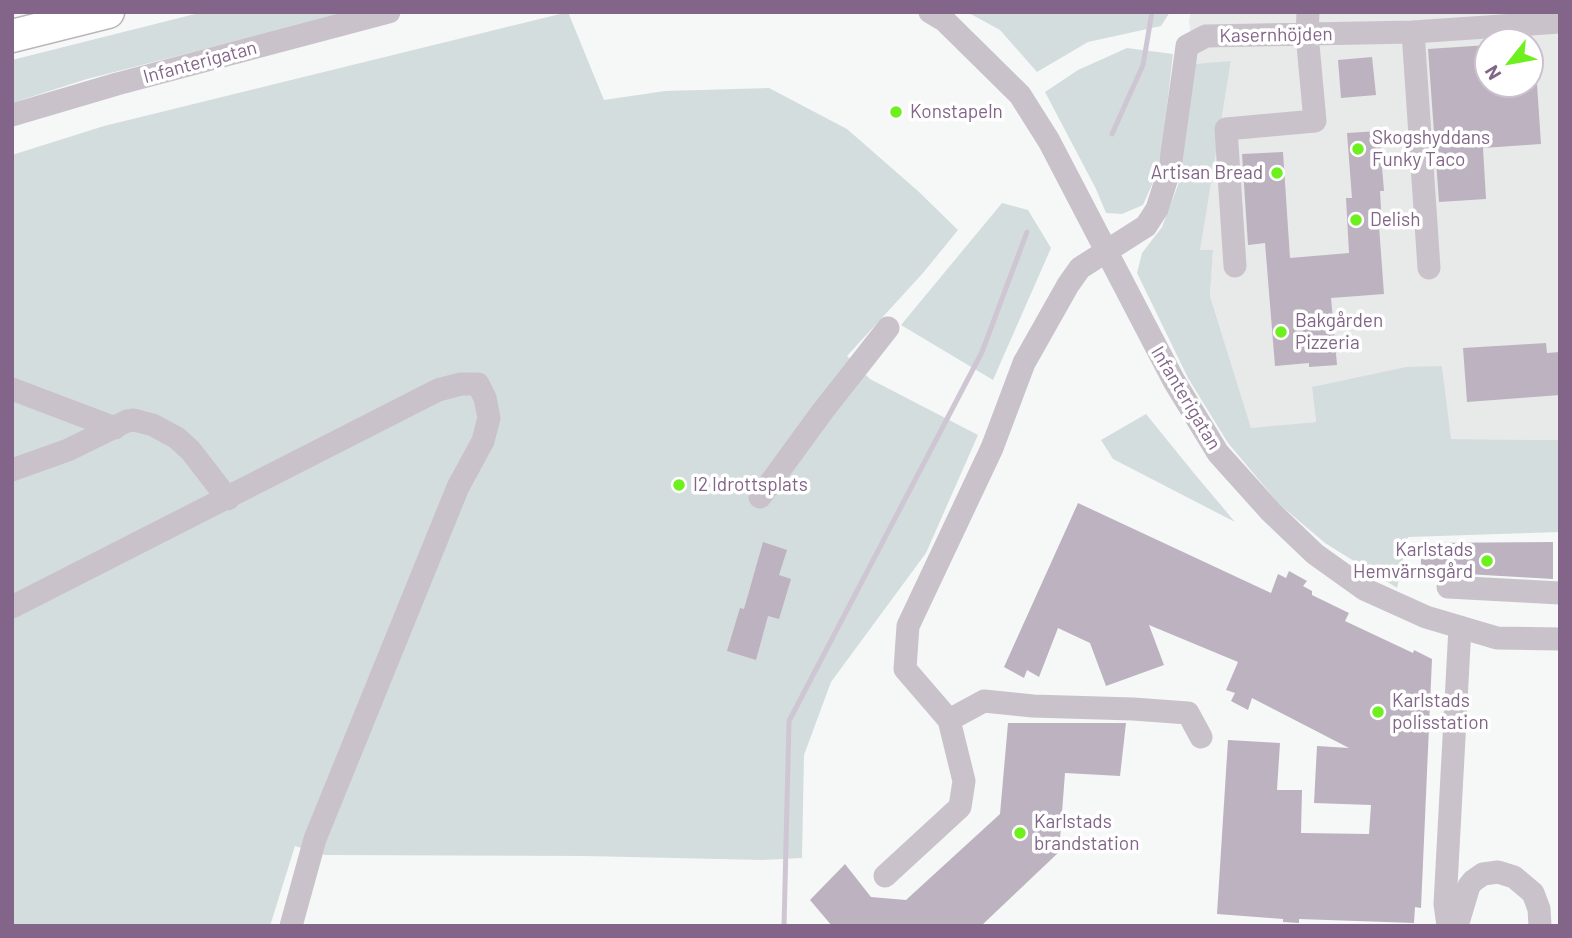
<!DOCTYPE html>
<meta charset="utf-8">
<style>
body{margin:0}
#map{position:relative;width:1572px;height:938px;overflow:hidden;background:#f5f8f6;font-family:Barlow,sans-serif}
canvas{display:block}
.frame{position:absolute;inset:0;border:14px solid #826588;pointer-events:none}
.north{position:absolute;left:1474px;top:28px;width:70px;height:70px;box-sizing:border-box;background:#fff;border:2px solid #cdc1cf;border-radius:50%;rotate:239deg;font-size:19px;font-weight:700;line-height:28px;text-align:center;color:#826588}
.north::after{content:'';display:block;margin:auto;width:24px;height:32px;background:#6eef1e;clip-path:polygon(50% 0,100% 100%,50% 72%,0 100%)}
</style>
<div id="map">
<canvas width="1572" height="938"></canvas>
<div class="frame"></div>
<div class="north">N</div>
</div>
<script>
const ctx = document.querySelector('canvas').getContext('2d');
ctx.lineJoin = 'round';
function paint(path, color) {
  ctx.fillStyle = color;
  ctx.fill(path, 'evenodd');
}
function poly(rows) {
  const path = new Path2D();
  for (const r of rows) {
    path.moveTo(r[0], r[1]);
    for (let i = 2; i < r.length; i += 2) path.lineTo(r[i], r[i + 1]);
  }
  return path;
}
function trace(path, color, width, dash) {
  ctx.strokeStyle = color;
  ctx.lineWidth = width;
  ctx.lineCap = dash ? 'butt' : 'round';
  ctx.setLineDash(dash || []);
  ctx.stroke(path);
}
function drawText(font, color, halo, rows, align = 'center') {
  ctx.font = font + ' Barlow,sans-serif';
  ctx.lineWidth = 7;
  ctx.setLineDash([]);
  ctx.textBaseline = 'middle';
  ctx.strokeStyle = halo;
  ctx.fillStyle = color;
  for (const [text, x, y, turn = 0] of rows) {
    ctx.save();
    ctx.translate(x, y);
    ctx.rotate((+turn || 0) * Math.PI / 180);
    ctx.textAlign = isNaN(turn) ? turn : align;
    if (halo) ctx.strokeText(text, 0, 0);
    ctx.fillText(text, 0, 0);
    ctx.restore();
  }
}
const built = poly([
 [1191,12,1555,12,1560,16,1560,440,1450,439,1442,366,1312,388,1316,422,1251,429,1210,296,1213,250,1199,251,1231,62,1194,64,1189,20],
 [1488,42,1530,42,1530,84,1488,84]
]);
const green = poly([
 [203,12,350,12,87,79,12,103,12,60],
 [568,12,604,100,665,91,769,88,847,129,918,191,958,230,923,273,847,356,870,379,978,435,926,553,831,682,804,755,802,858,763,860,584,856,325,855,295,846,270,926,12,926,12,155,104,126],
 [967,12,1170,12,1161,26,1088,42,1037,72,1000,30],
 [1127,48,1173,54,1162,150,1154,180,1143,205,1122,214,1106,213,1096,189,1045,92,1078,70],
 [1231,61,1200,250,1213,250,1210,296,1251,428,1316,422,1312,387,1406,367,1442,366,1451,439,1560,440,1560,532,1408,537,1397,588,1325,543,1279,504,1228,443,1188,378,1137,273,1142,253,1162,227,1178,185,1194,64],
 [1002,203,1028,210,1051,248,993,380,901,325],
 [1146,414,1193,472,1235,522,1113,459,1101,440]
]);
const stream = poly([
 [1112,134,1143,65,1152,12],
 [784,926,789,721,982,352,1027,232]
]);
const building = poly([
 [1488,45,1488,84,1537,84,1541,144,1483,148,1486,199,1439,202,1428,49],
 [1372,57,1376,95,1341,98,1338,60],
 [1379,131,1384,191,1380,191,1382,226,1379,226,1384,294,1331,298,1337,365,1309,367,1309,363,1275,366,1265,243,1248,245,1242,154,1283,152,1290,258,1349,253,1346,198,1352,198,1347,133],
 [1546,343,1547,353,1560,352,1560,395,1467,402,1463,348],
 [1078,503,1271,593,1278,574,1286,578,1289,571,1307,581,1303,586,1312,591,1312,595,1349,613,1345,621,1413,653,1414,650,1432,659,1421,908,1415,907,1414,923,1299,919,1299,923,1283,922,1283,919,1217,914,1228,740,1280,743,1277,790,1302,790,1301,833,1369,834,1371,805,1314,803,1317,746,1349,748,1252,698,1248,710,1231,701,1235,693,1226,690,1238,662,1149,625,1164,665,1106,686,1090,643,1058,628,1039,677,1027,670,1024,678,1004,667],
 [763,542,787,550,779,575,791,579,779,619,768,616,756,660,727,651,740,608,744,609],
 [1553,542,1553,579,1449,573,1441,575,1436,580,1421,580,1421,543],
 [1008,723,1126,723,1120,776,1065,773,1059,852,981,926,832,926,810,900,845,864,871,897,906,900,1000,814]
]);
const minor = poly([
 [930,12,945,21,1020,95,1049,141,1174,381,1218,453,1271,512,1315,554,1364,589,1426,617,1497,638,1560,639],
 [1413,32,1429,268],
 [12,115,117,84,389,12],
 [1235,266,1226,129,1315,121,1307,34,1308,12],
 [12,389,115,428],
 [12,470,68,450,127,421,134,420,153,425,177,438,191,451,228,499],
 [760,497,822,412,888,328],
 [1448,587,1560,593],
 [12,607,438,390,461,384,478,384,485,398,489,418,483,441,458,487,315,839,291,926],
 [949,720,984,701,1033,706,1133,709,1188,713,1201,737],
 [885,876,960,807,964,781,949,720,905,669,908,626,992,448,1024,363,1068,285,1080,268,1146,226,1157,209,1170,168,1187,46,1206,36,1413,32,1560,22],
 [1448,926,1445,904,1460,627],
 [1457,926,1469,886,1473,881,1483,874,1498,872,1514,877,1533,893,1539,909,1540,926]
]);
const highway = poly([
 [12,36,108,12]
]);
const markers = [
 [896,112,7,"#6eef1e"],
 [1358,149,7,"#6eef1e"],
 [1277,173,7,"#6eef1e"],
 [1356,220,7,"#6eef1e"],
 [1281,332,7,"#6eef1e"],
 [679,485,7,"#6eef1e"],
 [1487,561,7,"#6eef1e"],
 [1378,712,7,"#6eef1e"],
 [1020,833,7,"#6eef1e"]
];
const streetNames = [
 ["Kasernhöjden",1276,35,-1],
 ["Infanterigatan",200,62,-15],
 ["Infanterigatan",1186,398,59]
];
const poiNames = [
 ["Konstapeln",910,112],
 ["Skogshyddans",1372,138],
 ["Funky Taco",1372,160],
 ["Artisan Bread",1263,173,"right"],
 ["Delish",1370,220],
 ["Bakgården",1295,321],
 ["Pizzeria",1295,343],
 ["I2 Idrottsplats",693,485],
 ["Karlstads",1473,550,"right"],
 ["Hemvärnsgård",1473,572,"right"],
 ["Karlstads",1392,701],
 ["polisstation",1392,723],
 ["Karlstads",1034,822],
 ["brandstation",1034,844]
];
paint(built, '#e8e9e9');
paint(green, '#d4ddde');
trace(stream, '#cfc6d3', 5);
paint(building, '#bdb2c0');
trace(highway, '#bcb5bd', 35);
trace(minor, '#c9c2cb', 23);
trace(highway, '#fff', 32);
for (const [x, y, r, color] of markers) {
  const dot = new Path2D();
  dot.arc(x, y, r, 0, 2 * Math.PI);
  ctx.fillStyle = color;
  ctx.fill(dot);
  trace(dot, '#fff', 2.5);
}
drawText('19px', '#826588', '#fff', streetNames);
drawText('19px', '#826588', '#fff', poiNames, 'left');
</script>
